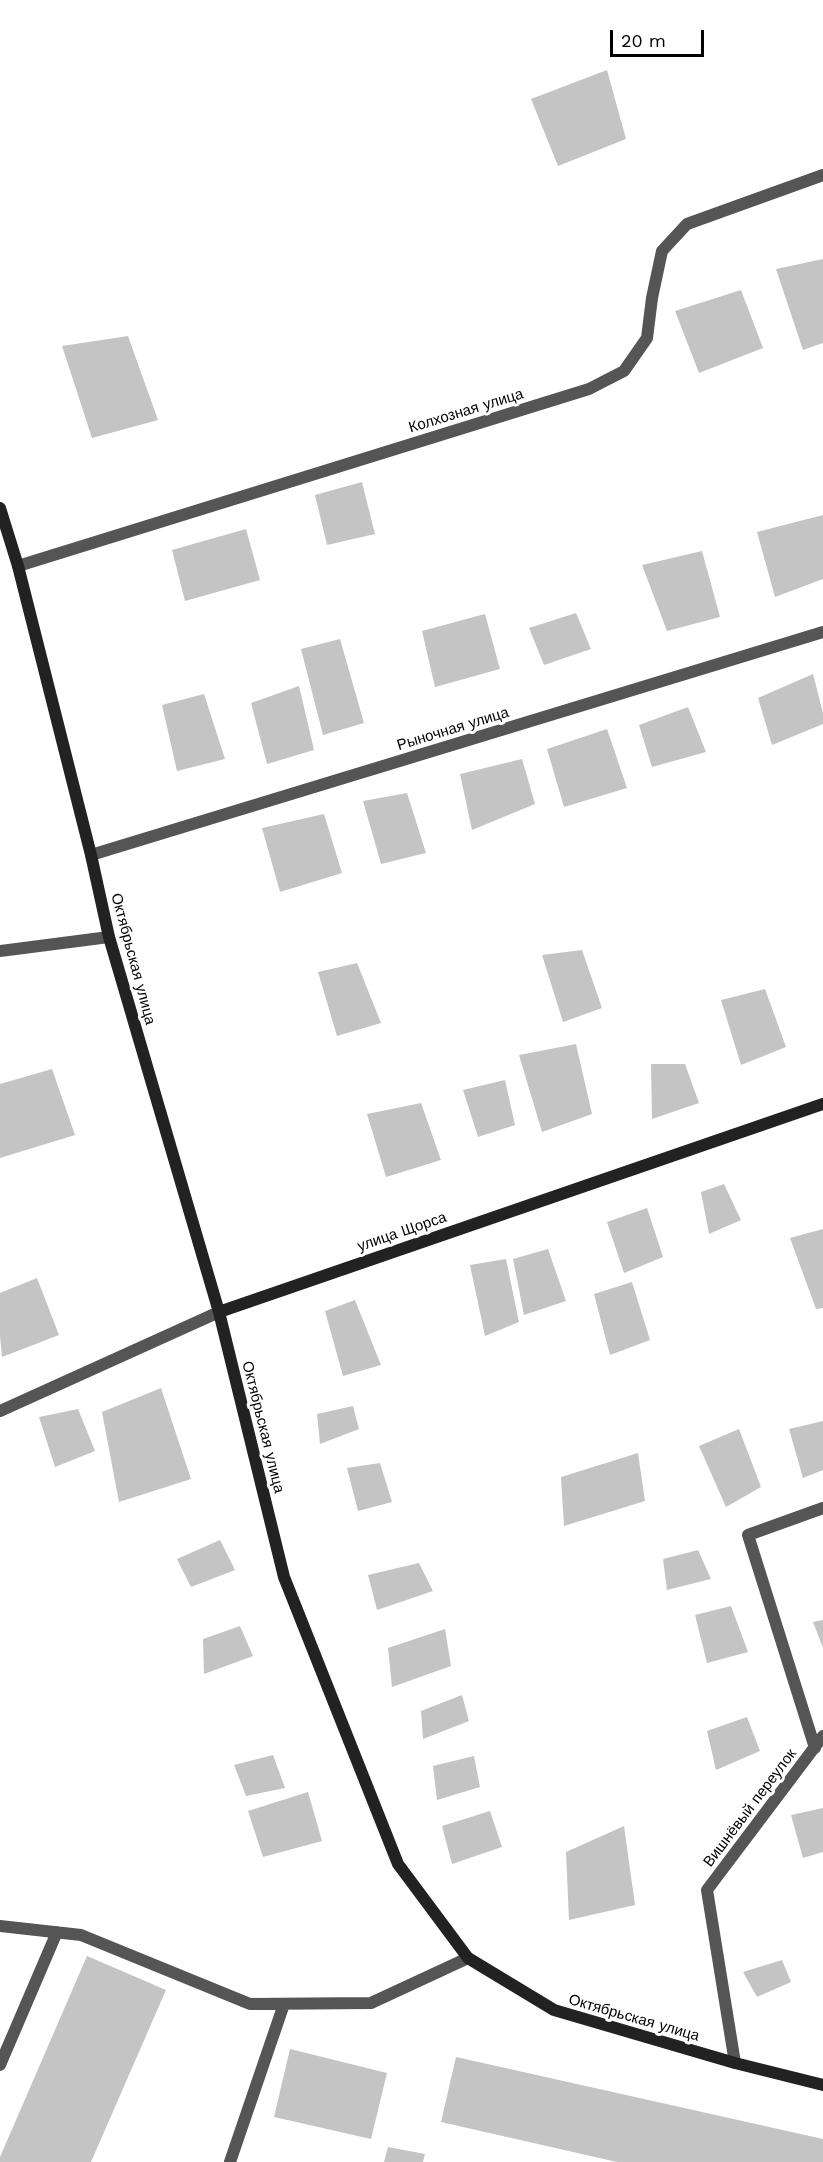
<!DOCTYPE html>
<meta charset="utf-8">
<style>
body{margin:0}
#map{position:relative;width:823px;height:2162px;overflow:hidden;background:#fff;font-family:"Work Sans",sans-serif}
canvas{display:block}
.scale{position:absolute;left:610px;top:30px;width:94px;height:27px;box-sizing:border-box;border:3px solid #000;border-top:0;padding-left:8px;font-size:18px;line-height:21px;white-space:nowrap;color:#000;-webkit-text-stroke:4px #fff;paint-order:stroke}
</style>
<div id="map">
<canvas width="823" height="2162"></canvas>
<div class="scale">20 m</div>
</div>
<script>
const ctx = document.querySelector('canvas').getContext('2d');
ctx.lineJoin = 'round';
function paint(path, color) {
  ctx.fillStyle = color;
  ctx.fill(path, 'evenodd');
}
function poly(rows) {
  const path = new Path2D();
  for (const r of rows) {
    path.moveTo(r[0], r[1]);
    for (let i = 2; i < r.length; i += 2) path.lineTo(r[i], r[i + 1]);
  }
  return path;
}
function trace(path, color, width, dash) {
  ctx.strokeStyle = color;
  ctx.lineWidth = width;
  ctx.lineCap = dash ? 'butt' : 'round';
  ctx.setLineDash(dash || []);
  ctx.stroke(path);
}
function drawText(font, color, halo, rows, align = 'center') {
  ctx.font = font + ' "Work Sans",sans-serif';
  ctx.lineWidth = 6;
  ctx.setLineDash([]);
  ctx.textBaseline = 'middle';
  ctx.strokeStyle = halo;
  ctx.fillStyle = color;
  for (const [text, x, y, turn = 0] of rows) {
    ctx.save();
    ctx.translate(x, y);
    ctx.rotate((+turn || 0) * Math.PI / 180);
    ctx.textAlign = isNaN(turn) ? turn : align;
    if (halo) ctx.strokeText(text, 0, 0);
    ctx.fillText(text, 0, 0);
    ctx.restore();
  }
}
const building = poly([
 [607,70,626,139,558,166,531,99],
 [823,259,823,343,803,350,776,269],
 [741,290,763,348,699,373,675,311],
 [128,336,158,420,92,438,62,346],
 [362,482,375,534,327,545,315,495],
 [823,515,823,579,775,597,757,532],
 [246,529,260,580,185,601,172,550],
 [702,551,720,617,667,631,642,565],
 [576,613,591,649,544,665,529,628],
 [485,614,500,669,435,687,422,631],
 [340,639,364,723,323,735,301,649],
 [813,674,823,713,823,724,772,745,758,698],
 [299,686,314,750,267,764,251,703],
 [204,694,225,759,177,771,162,705],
 [688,707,706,752,652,767,639,725],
 [607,729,627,788,564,807,547,749],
 [522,759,535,804,472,830,460,774],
 [407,793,426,853,381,864,363,801],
 [324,814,342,873,280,892,262,828],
 [582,950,602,1008,563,1022,542,955],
 [357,963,381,1023,337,1036,318,972],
 [765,989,786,1047,741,1065,721,1000],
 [576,1044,592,1114,542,1132,519,1055],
 [651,1064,685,1064,699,1103,652,1119],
 [52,1069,75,1135,0,1158,0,1084],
 [505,1080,515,1125,478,1137,463,1090],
 [421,1103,441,1160,386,1177,367,1114],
 [724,1184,741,1220,709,1234,701,1192],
 [647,1208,663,1257,624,1273,607,1222],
 [823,1229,823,1308,816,1309,790,1238],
 [548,1249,566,1301,524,1315,513,1259],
 [506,1259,519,1322,485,1336,470,1265],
 [37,1278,59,1335,2,1357,0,1336,0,1293],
 [632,1282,650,1340,610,1355,594,1294],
 [355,1300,381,1365,343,1376,325,1311],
 [161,1388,191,1479,119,1502,102,1412],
 [353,1406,359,1429,320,1444,317,1414],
 [78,1409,95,1451,55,1467,39,1417],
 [823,1421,823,1470,803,1478,789,1429],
 [739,1429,761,1487,726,1507,699,1446],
 [638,1453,645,1501,564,1526,561,1477],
 [380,1463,392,1502,358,1511,347,1468],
 [220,1540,235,1570,191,1587,177,1559],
 [698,1550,711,1579,667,1590,663,1559],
 [419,1563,433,1591,377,1610,368,1575],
 [731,1606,748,1652,707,1663,695,1615],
 [823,1620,823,1648,813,1622],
 [240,1626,253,1656,204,1674,203,1639],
 [445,1629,451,1666,392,1687,388,1648],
 [462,1695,469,1721,423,1739,421,1711],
 [747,1717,760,1751,716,1770,707,1731],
 [273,1755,285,1788,246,1796,234,1765],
 [474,1756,480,1787,437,1800,433,1766],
 [308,1792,322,1841,263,1857,248,1811],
 [823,1808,823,1852,803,1858,791,1815],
 [490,1811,502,1847,452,1864,442,1826],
 [624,1826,635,1905,569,1920,566,1852],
 [87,1956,166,1990,91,2162,0,2162,0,2157],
 [782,1960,791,1982,757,1997,743,1972],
 [290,2049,387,2073,371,2139,274,2117],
 [456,2057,823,2139,823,2162,617,2162,441,2122],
 [388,2147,425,2154,423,2162,384,2162]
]);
const lane = poly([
 [0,1926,81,1935,250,2004,371,2003,468,1958],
 [0,2065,57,1932],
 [230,2162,284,2004]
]);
const street = poly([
 [18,566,589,389,624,371,647,338,652,298,662,251,687,224,823,175],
 [91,855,823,632],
 [0,951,109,937],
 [0,1411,219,1312],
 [815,1748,748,1535,823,1508],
 [735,2063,707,1890,823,1736]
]);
const secondary = poly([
 [0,508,18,566,91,855,109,937,219,1312,284,1577,398,1864,468,1958,554,2010,735,2063,823,2085],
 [219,1312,823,1104]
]);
const streetNames = [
 ["Колхозная улица",466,411,-17],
 ["Рыночная улица",453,729,-17],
 ["Октябрьская улица",133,959,75],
 ["улица Щорса",402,1232,-19],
 ["Октябрьская улица",263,1427,76],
 ["Вишнёвый переулок",750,1808,-53],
 ["Октябрьская улица",634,2018,16]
];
paint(building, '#c4c4c4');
trace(lane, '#555', 12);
trace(street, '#555', 12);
trace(secondary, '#222', 12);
drawText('15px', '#000', '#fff', streetNames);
</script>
